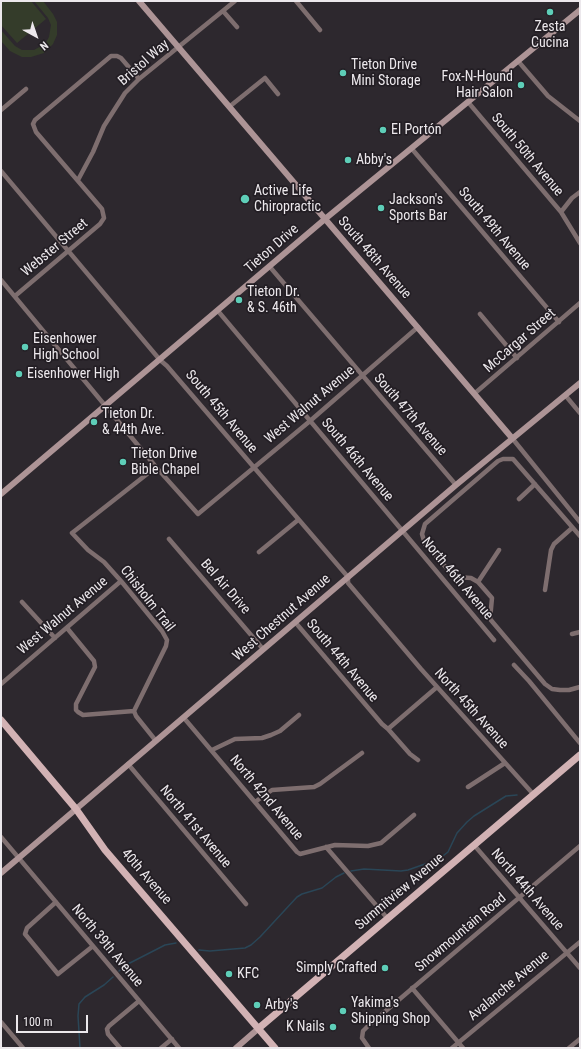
<!DOCTYPE html>
<meta charset="utf-8">
<style>
body{margin:0}
#map{position:relative;width:581px;height:1049px;overflow:hidden;background:#2d282e;font-family:"Roboto Condensed",sans-serif}
canvas{display:block}
.frame{position:absolute;inset:0;border:2px solid #ece8ec;pointer-events:none}
.north{position:absolute;left:16px;top:16px;width:40px;height:40px;-webkit-text-stroke:3px #231e24;paint-order:stroke;rotate:140deg;font-size:11px;font-weight:700;line-height:16px;text-align:center;color:#ece8ec}
.north::after{content:'';display:block;margin:auto;width:14px;height:18px;background:#ece8ec;clip-path:polygon(50% 0,100% 100%,50% 72%,0 100%)}
.scale{position:absolute;left:16px;top:1015px;width:72px;height:18px;box-sizing:border-box;border:2px solid #ece8ec;border-top:0;padding-left:5px;font-size:12px;line-height:14px;white-space:nowrap;color:#ece8ec;-webkit-text-stroke:3px #231e24;paint-order:stroke}
</style>
<div id="map">
<canvas width="581" height="1049"></canvas>
<div class="frame"></div>
<div class="north">N</div>
<div class="scale">100 m</div>
</div>
<script>
const ctx = document.querySelector('canvas').getContext('2d');
ctx.lineJoin = 'round';
function paint(path, color) {
  ctx.fillStyle = color;
  ctx.fill(path, 'evenodd');
}
function poly(rows) {
  const path = new Path2D();
  for (const r of rows) {
    path.moveTo(r[0], r[1]);
    for (let i = 2; i < r.length; i += 2) path.lineTo(r[i], r[i + 1]);
  }
  return path;
}
function trace(path, color, width, dash) {
  ctx.strokeStyle = color;
  ctx.lineWidth = width;
  ctx.lineCap = dash ? 'butt' : 'round';
  ctx.setLineDash(dash || []);
  ctx.stroke(path);
}
function drawText(font, color, halo, rows, align = 'center') {
  ctx.font = font + ' "Roboto Condensed",sans-serif';
  ctx.lineWidth = 3.5;
  ctx.setLineDash([]);
  ctx.textBaseline = 'middle';
  ctx.strokeStyle = halo;
  ctx.fillStyle = color;
  for (const [text, x, y, turn = 0] of rows) {
    ctx.save();
    ctx.translate(x, y);
    ctx.rotate((+turn || 0) * Math.PI / 180);
    ctx.textAlign = isNaN(turn) ? turn : align;
    if (halo) ctx.strokeText(text, 0, 0);
    ctx.fillText(text, 0, 0);
    ctx.restore();
  }
}
const green = poly([
 [1,1,31,1,46,19,17,43,1,25],
 [34,1,43,1,53,14,57,22,57,35,53,44,44,53,31,57,22,57,10,51,1,41,1,30,15,46,22,50,34,50,45,44,49,37,51,25,48,18]
]);
const stream = poly([
 [351,871,364,869,401,871,408,870,439,859,448,852,457,833,467,822,474,816,506,796,517,795],
 [199,950,210,951,245,948,251,945,260,937,297,897,302,894,322,888,336,877,344,873],
 [119,971,126,965,165,945,176,943],
 [80,1048,78,1016,79,1004,85,997,104,985,113,977]
]);
const street = poly([
 [296,1,320,30],
 [223,11,237,27],
 [518,61,548,96,580,121],
 [468,102,561,212,580,243],
 [229,107,265,78,278,94],
 [1,110,26,89],
 [412,149,559,322],
 [1,171,160,360,167,366,348,577,348,583,421,669,534,795],
 [78,180,93,152,104,126,125,93,139,79,235,1],
 [561,212,572,198,580,192],
 [270,267,456,485],
 [1,280,156,467,198,514,310,421,418,327],
 [15,296,100,224,104,218,102,209,36,132,33,124,35,120,111,56,117,56,121,58,139,79],
 [218,311,494,640],
 [480,314,517,358],
 [474,394,580,303],
 [565,395,580,413],
 [512,438,580,522],
 [519,499,535,484],
 [580,536,513,459,503,459,498,461,425,524,422,534,425,544,451,573,457,577,471,578,478,582,492,598,490,619,545,684,552,689,560,690,569,690,580,687],
 [169,539,263,649],
 [259,552,298,520],
 [478,582,499,550],
 [545,590,551,550,554,544,572,528],
 [22,602,55,638],
 [295,622,382,724,388,729,410,754,418,760],
 [67,628,94,661,95,667,76,704,76,710,78,712,83,715,134,711],
 [572,634,580,632],
 [514,665,529,681,580,743],
 [1,684,121,581],
 [134,711,166,646,167,640,162,631,121,581,104,562,88,550,72,533,156,467],
 [134,711,136,716,156,741],
 [184,718,297,852,300,854,335,845,368,846,381,843,414,815],
 [388,729,437,687],
 [212,750,235,739,262,738,271,735,280,731,299,715],
 [128,764,246,904],
 [468,787,505,763],
 [255,802,272,790,314,787,320,784,362,753],
 [1,837,179,1048],
 [474,845,580,968],
 [326,847,388,919],
 [56,902,27,928,25,934,58,974,93,946],
 [412,988,463,1048],
 [1,1022,23,1048],
 [120,1048,108,1034,107,1029,109,1026,139,1001],
 [161,1048,172,1039],
 [369,1048,362,1038,363,1031,368,1026,580,846],
 [452,1048,580,942],
 [569,1048,580,1039]
]);
const secondary = poly([
 [139,1,512,438],
 [1,494,325,219,580,10],
 [1,873,456,485,580,383],
 [236,1048,259,1028]
]);
const primary = poly([
 [1,720,76,809,105,850,275,1048],
 [259,1028,580,755]
]);
const markers = [
 [550,12,4,"#5eceb8"],
 [343,73,4,"#5eceb8"],
 [521,85,4,"#5eceb8"],
 [383,130,4,"#5eceb8"],
 [348,160,4,"#5eceb8"],
 [245,199,5,"#5eceb8"],
 [381,208,4,"#5eceb8"],
 [239,300,4,"#5eceb8"],
 [25,347,4,"#5eceb8"],
 [19,374,4,"#5eceb8"],
 [94,422,4,"#5eceb8"],
 [123,462,4,"#5eceb8"],
 [385,968,4,"#5eceb8"],
 [229,974,4,"#5eceb8"],
 [257,1005,4,"#5eceb8"],
 [343,1011,4,"#5eceb8"],
 [333,1027,4,"#5eceb8"]
];
const poiNames = [
 ["Zesta",550,27,"center"],
 ["Cucina",550,43,"center"],
 ["Tieton Drive",351,65],
 ["Mini Storage",351,81],
 ["Fox-N-Hound",513,77,"right"],
 ["Hair Salon",513,93,"right"],
 ["El Portón",391,130],
 ["Abby's",356,160],
 ["Active Life",254,191],
 ["Chiropractic",254,207],
 ["Jackson's",389,200],
 ["Sports Bar",389,216],
 ["Tieton Dr.",247,292],
 ["& S. 46th",247,308],
 ["Eisenhower",33,339],
 ["High School",33,355],
 ["Eisenhower High",27,374],
 ["Tieton Dr.",102,414],
 ["& 44th Ave.",102,430],
 ["Tieton Drive",131,454],
 ["Bible Chapel",131,470],
 ["Simply Crafted",377,968,"right"],
 ["KFC",237,974],
 ["Yakima's",351,1003],
 ["Shipping Shop",351,1019],
 ["Arby's",265,1005],
 ["K Nails",325,1027,"right"]
];
const streetNames = [
 ["Bristol Way",144,63,-41],
 ["South 50th Avenue",527,155,50],
 ["South 49th Avenue",494,229,50],
 ["Webster Street",55,248,-40],
 ["Tieton Drive",272,249,-41],
 ["South 48th Avenue",374,258,49],
 ["McCargar Street",520,341,-41],
 ["West Walnut Avenue",310,405,-40],
 ["South 45th Avenue",221,412,50],
 ["South 47th Avenue",410,415,49],
 ["South 46th Avenue",357,460,50],
 ["North 46th Avenue",457,579,50],
 ["Bel Air Drive",225,587,49],
 ["Chisholm Trail",147,599,52],
 ["West Walnut Avenue",63,616,-40],
 ["West Chestnut Avenue",282,618,-41],
 ["South 44th Avenue",342,661,50],
 ["North 45th Avenue",471,709,48],
 ["North 42nd Avenue",266,798,50],
 ["North 41st Avenue",195,827,50],
 ["40th Avenue",146,877,49],
 ["North 44th Avenue",527,890,49],
 ["Summitview Avenue",400,892,-40],
 ["Snowmountain Road",461,933,-40],
 ["North 39th Avenue",107,946,50],
 ["Avalanche Avenue",509,986,-40]
];
paint(green, '#343c2a');
trace(stream, '#2a4657', 1.5);
trace(street, '#7e6e6f', 4.5);
trace(secondary, '#ad9496', 6);
trace(primary, '#d2b2b4', 7);
for (const [x, y, r, color] of markers) {
  const dot = new Path2D();
  dot.arc(x, y, r, 0, 2 * Math.PI);
  ctx.fillStyle = color;
  ctx.fill(dot);
  trace(dot, '#231e24', 1.5);
}
drawText('14px', '#ece8ec', '#231e24', poiNames, 'left');
drawText('14px', '#ece8ec', '#231e24', streetNames);
</script>
